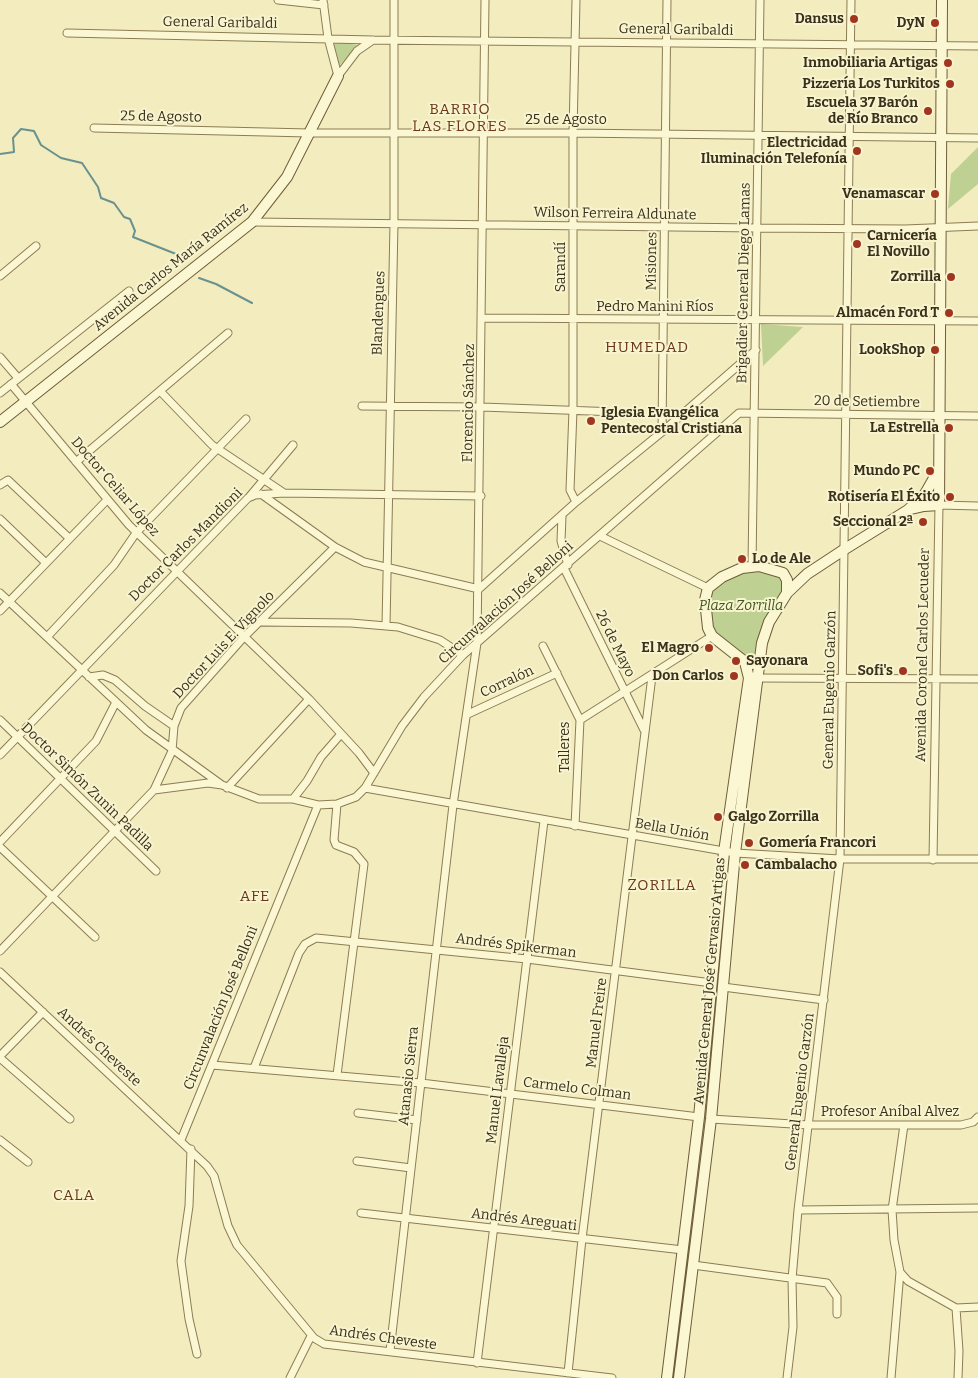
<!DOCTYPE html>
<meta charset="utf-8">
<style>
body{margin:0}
canvas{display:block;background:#f2ecbf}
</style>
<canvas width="978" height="1378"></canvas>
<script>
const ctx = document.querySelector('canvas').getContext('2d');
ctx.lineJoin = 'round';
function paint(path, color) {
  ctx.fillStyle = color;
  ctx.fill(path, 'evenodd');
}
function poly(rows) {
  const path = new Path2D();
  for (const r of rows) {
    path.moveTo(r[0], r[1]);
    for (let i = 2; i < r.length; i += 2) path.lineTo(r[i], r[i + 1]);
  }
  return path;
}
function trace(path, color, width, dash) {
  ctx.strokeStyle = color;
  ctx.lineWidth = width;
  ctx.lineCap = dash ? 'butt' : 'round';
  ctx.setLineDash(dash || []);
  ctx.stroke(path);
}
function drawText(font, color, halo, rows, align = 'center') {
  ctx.font = font + ' Bitter,serif';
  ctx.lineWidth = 4;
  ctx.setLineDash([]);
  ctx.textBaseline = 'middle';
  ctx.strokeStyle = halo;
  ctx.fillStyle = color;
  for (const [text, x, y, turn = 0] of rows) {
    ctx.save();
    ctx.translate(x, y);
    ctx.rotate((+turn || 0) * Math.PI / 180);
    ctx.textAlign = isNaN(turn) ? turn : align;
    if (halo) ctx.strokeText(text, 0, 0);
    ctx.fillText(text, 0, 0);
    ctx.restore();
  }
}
const green = poly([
 [337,42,358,45,340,65,338,64,333,46],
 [978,147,978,184,948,209,951,174],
 [761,324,803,327,763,366],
 [753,569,779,576,784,581,784,592,757,659,753,662,721,640,712,627,710,597,718,584]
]);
const stream = poly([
 [0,154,14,152,13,138,21,129,34,131,41,145,61,158,82,163,98,187,101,198,114,203,124,217,130,219,135,231,133,237,176,254],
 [199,278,216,284,252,303]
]);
const street = poly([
 [278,0,324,5],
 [323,0,328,38,338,76],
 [576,0,573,133,573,410,570,490,576,502],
 [67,33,373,40,978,46],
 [338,76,357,51,373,40],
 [94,128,309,133,573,133,978,138],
 [252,222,757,228,905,229,978,226],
 [0,276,36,246],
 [482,318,978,321],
 [0,357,18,378],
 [11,384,129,525,309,699,359,753,374,773],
 [160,391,212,445,284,493],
 [0,393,129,291],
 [362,406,482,407,617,412],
 [662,432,667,0],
 [76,462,228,333],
 [0,485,8,480,69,538],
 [261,494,335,547],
 [250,496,293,445],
 [562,516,561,541,568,565],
 [0,519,46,563],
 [600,536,708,588],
 [752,566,760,0],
 [564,568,644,730],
 [479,589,576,502,662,432,756,350],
 [0,593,146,730,222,785],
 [0,611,107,500],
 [261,622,351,623,398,627,440,640,463,655],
 [386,626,394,223,394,0],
 [47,637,114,565,136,533,246,419],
 [543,646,580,720,575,826],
 [89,677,103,675,115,680,145,706,174,726],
 [754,678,978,679],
 [468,714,557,673],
 [0,720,156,871],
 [580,720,712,636],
 [0,755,248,498,255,495,284,493,481,496],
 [227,788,309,699],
 [365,788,735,853,840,859,978,859],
 [154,790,208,783,222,785,259,799,293,799,318,805],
 [293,799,307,781,321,757,341,734],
 [337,804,334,840,336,845,354,852,364,864,337,1075],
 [0,842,96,741,116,702],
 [0,847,95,937],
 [933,860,939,505,978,506],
 [0,951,154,790,172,751,174,726,181,708,244,637,335,547,364,562,479,589],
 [0,972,207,1166,214,1176,228,1226,237,1245,314,1338,324,1344,612,1378],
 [723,987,824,1000],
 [0,1056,43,1012],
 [0,1058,70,1119],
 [212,1065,421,1083,699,1117],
 [254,1068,299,953,305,944,316,938,527,959,712,983],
 [358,1113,417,1120],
 [711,1119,809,1125,961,1125,973,1122,978,1117],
 [0,1140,28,1162],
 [181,1140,318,805,337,804,356,797,365,788,402,726,424,697,463,655,739,413,978,416],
 [191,1149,189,1206,181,1261,189,1319,197,1354],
 [357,1161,411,1168],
 [798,1210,978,1208],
 [361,1213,683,1250],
 [693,1265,827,1283,837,1297,837,1314],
 [900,1272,908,1281,956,1308,978,1307],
 [956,1308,959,1351,958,1378],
 [390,1351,453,805,477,643,485,0],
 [477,1363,544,821],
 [568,1373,582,1239,652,676],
 [290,1378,311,1336],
 [787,1378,793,1327,792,1279,798,1210,840,859,851,0],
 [891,1378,900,1272,894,1240,892,1210,904,1125]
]);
const secondary = poly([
 [0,422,252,222,287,177,338,76],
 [911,509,924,506,939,505,942,0],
 [752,664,745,662,712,636,708,628,705,600,708,588,722,577,742,568,759,566,783,573,787,580,787,593],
 [667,1378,699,1117,724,852,749,678,745,662],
 [679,1378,711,1119,735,853,762,643,769,622,787,593,807,574,845,549,908,510,925,494,938,471]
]);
const markers = [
 [854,19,5,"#a13620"],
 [935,23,5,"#a13620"],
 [948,63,5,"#a13620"],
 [950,84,5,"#a13620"],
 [928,111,5,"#a13620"],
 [857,151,5,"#a13620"],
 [935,194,5,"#a13620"],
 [857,244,5,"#a13620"],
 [951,277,5,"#a13620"],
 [949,313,5,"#a13620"],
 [935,350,5,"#a13620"],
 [591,421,5,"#a13620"],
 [949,428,5,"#a13620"],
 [930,471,5,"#a13620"],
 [950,497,5,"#a13620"],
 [923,522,5,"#a13620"],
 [742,559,5,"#a13620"],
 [709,648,5,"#a13620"],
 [736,661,5,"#a13620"],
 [903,671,5,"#a13620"],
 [734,676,5,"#a13620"],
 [718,817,5,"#a13620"],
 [749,843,5,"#a13620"],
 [745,865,5,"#a13620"]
];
const poiNames = [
 ["Dansus",844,19],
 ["DyN",925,23],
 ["Inmobiliaria Artigas",938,63],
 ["Pizzería Los Turkitos",940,84],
 ["Escuela 37 Barón",918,103],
 ["de Río Branco",918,119],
 ["Electricidad",847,143],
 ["Iluminación Telefonía",847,159],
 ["Venamascar",925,194],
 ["Carnicería",867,236,"left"],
 ["El Novillo",867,252,"left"],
 ["Zorrilla",941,277],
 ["Almacén Ford T",939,313],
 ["LookShop",925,350],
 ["Iglesia Evangélica",601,413,"left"],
 ["Pentecostal Cristiana",601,429,"left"],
 ["La Estrella",939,428],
 ["Mundo PC",920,471],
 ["Rotisería El Éxito",940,497],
 ["Seccional 2ª",913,522],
 ["Lo de Ale",752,559,"left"],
 ["El Magro",699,648],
 ["Sayonara",746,661,"left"],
 ["Sofi's",893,671],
 ["Don Carlos",724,676],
 ["Galgo Zorrilla",728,817,"left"],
 ["Gomería Francori",759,843,"left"],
 ["Cambalacho",755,865,"left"]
];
const streetNames = [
 ["General Garibaldi",220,23,1],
 ["General Garibaldi",676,30,1],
 ["25 de Agosto",161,117,1],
 ["25 de Agosto",566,120],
 ["Wilson Ferreira Aldunate",615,214,1],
 ["Misiones",652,261,-89],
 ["Avenida Carlos María Ramírez",171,267,-39],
 ["Sarandí",561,267,-90],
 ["Brigadier General Diego Lamas",744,283,-89],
 ["Pedro Manini Ríos",655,307],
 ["Blandengues",379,313,-88],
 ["20 de Setiembre",867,402,1],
 ["Florencio Sánchez",469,403,-89],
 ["Doctor Celiar López",115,487,49],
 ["Doctor Carlos Mandioni",186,545,-45],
 ["Circunvalación José Belloni",506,603,-42],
 ["26 de Mayo",615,644,64],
 ["Doctor Luis E. Vignolo",224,645,-47],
 ["Avenida Coronel Carlos Lecueder",923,655,-89],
 ["Corralón",507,682,-25],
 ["General Eugenio Garzón",830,690,-89],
 ["Talleres",565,747,-90],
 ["Doctor Simón Zunin Padilla",87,787,44],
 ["Bella Unión",672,830,10],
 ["Andrés Spikerman",516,946,7],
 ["Avenida General José Gervasio Artigas",710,981,-85],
 ["Circunvalación José Belloni",221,1008,-68],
 ["Manuel Freire",597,1023,-83],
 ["Andrés Cheveste",99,1047,43],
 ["Atanasio Sierra",409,1076,-84],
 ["Carmelo Colman",577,1089,7],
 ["Manuel Lavalleja",498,1090,-83],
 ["General Eugenio Garzón",800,1092,-83],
 ["Profesor Aníbal Alvez",890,1112],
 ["Andrés Areguati",524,1220,7],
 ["Andrés Cheveste",383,1338,8]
];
const parkNames = [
 ["Plaza Zorrilla",741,606]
];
const neighbourhoodNames = [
 ["BARRIO",460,110],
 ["LAS FLORES",460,127],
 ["HUMEDAD",647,348],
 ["ZORILLA",662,886],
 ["AFE",255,897],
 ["CALA",74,1196]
];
paint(green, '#bed192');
trace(stream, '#69928f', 2);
trace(street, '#8c7c55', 9);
trace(secondary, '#6e5d39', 12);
trace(street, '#fcf7d3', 7);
trace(secondary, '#fcf7d3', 10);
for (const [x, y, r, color] of markers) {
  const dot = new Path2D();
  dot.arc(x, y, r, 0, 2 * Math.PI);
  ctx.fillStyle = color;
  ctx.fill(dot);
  trace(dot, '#f8f4cf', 2);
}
drawText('bold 14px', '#3a301b', '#f8f4cf', poiNames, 'right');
drawText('14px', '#3a301b', '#f8f4cf', streetNames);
drawText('italic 14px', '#405820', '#f8f4cf', parkNames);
ctx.letterSpacing = '1px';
drawText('15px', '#6b3717', '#f8f4cf', neighbourhoodNames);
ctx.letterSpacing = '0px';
</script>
